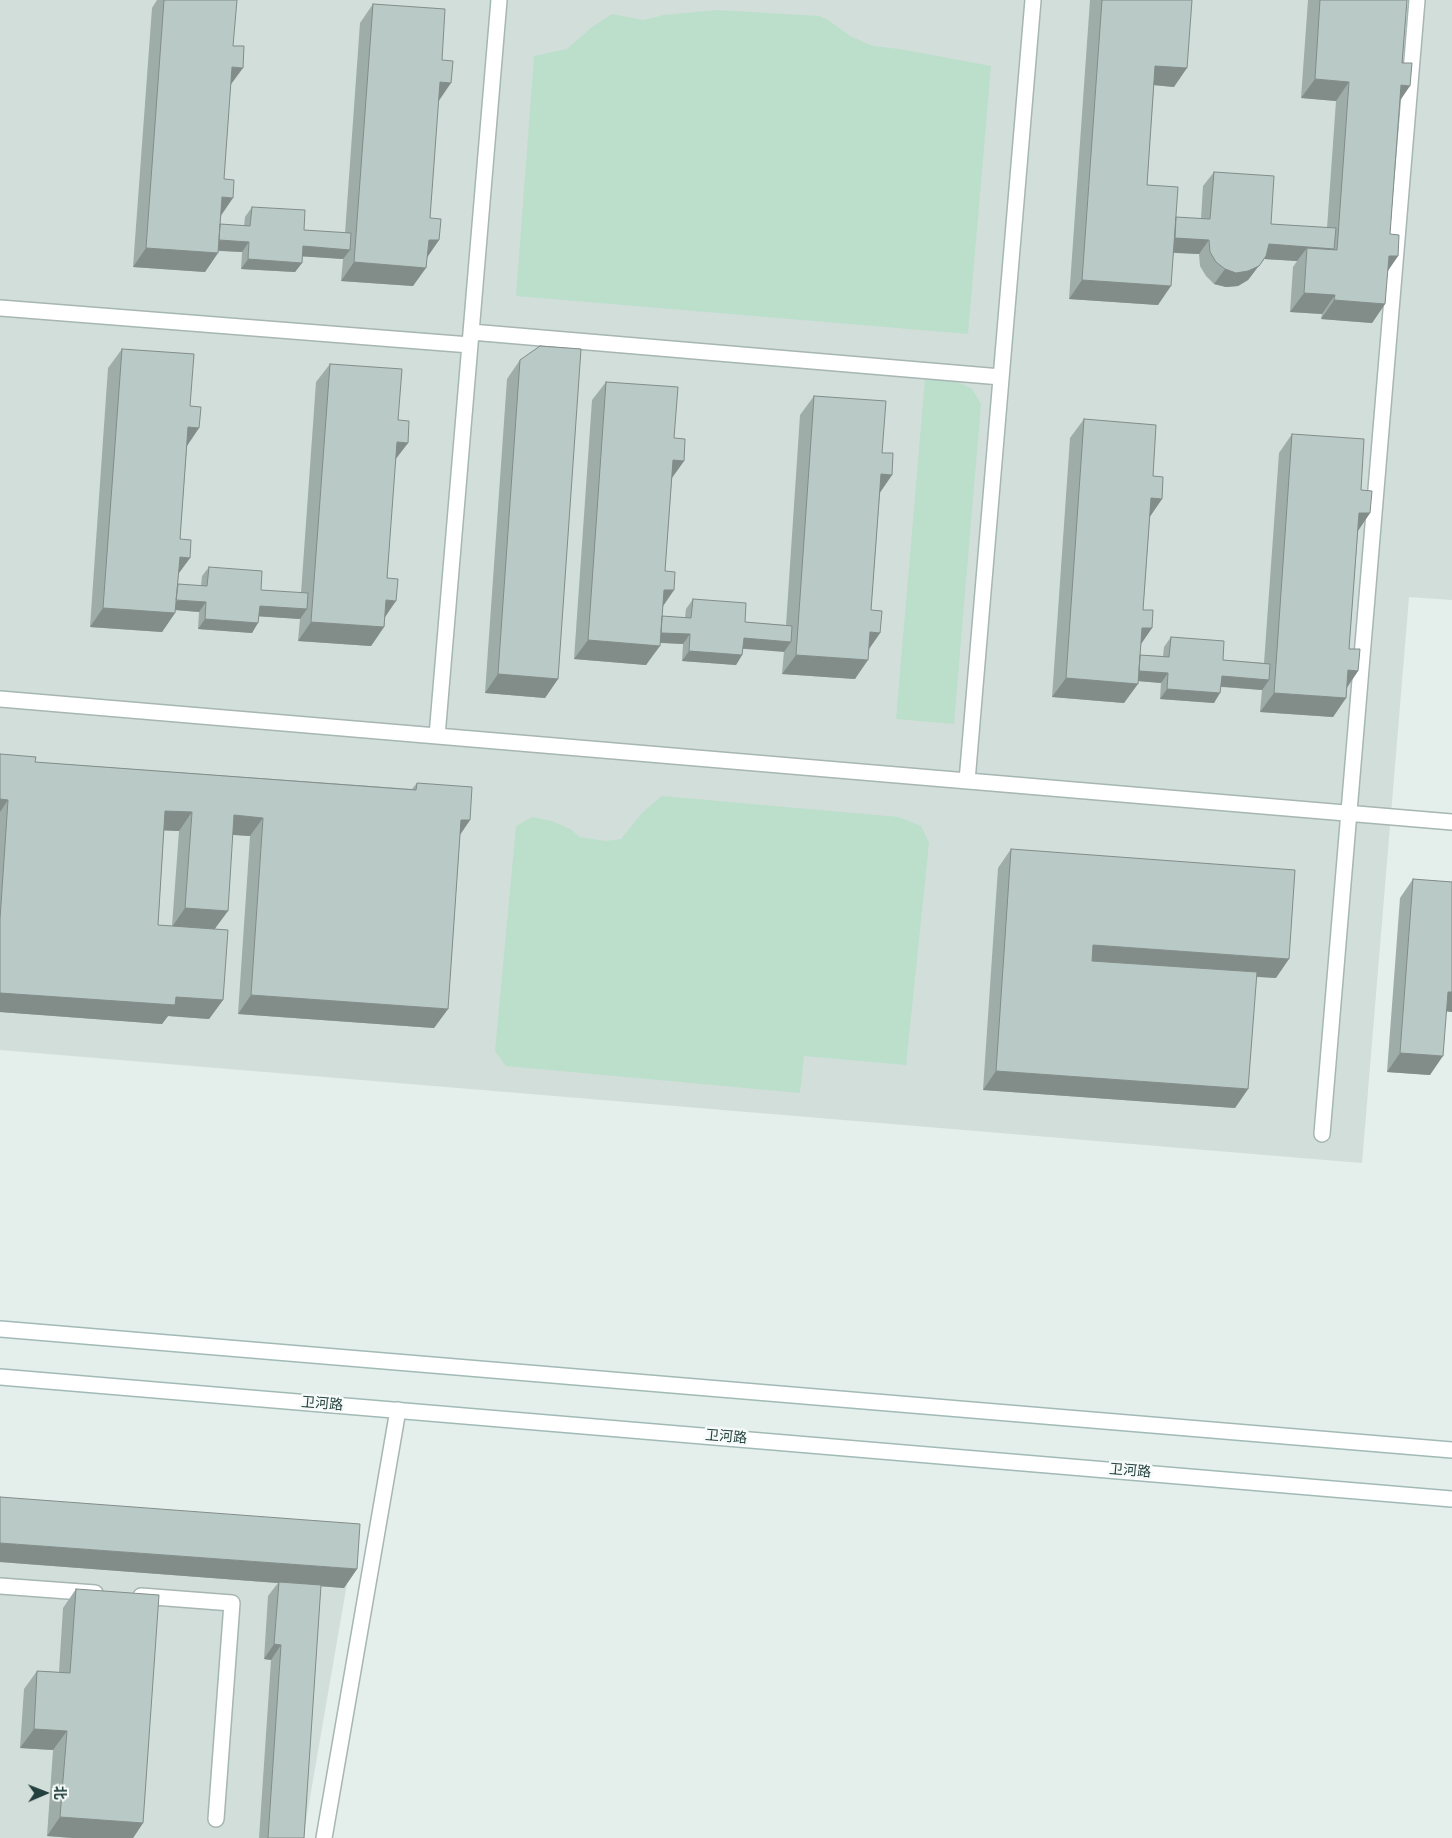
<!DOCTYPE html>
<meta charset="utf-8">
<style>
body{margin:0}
#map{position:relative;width:1452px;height:1838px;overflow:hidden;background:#e4eeeb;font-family:"Open Sans","Noto Sans SC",sans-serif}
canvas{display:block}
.north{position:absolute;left:20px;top:1768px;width:50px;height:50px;-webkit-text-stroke:4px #f5faf8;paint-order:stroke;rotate:89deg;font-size:14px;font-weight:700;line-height:20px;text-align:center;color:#22403d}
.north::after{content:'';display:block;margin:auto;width:18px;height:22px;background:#22403d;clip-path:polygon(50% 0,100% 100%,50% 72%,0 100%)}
</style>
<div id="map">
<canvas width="1452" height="1838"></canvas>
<div class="north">北</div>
</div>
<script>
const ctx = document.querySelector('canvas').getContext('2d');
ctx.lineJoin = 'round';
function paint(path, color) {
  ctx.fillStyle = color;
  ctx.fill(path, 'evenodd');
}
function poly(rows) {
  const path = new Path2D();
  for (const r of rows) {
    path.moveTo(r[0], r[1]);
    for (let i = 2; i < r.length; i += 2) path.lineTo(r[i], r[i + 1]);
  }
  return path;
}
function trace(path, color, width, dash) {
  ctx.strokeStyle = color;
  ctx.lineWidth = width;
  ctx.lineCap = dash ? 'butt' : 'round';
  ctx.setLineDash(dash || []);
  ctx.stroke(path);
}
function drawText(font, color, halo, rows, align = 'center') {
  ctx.font = font + ' "Open Sans","Noto Sans SC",sans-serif';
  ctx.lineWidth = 5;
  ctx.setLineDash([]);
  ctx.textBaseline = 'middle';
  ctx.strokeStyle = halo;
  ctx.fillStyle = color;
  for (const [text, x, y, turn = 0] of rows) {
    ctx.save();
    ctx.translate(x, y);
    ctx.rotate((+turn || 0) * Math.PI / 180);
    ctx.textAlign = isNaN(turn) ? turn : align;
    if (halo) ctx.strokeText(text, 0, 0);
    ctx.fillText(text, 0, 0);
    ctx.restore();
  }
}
const built = poly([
 [0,0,1452,0,1452,600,1409,597,1362,1163,0,1050],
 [0,1508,355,1537,303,1838,0,1838]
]);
const green = poly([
 [717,10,819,16,828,20,850,36,873,46,900,49,991,66,968,334,516,296,534,56,567,49,591,28,612,14,643,20,664,15],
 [925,379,956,382,965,385,972,389,981,404,954,724,896,719],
 [662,796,899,817,921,826,929,843,906,1065,804,1056,800,1093,506,1066,495,1051,516,826,532,817,552,821,570,829,580,837,606,841,621,839,643,812]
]);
const lane = poly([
 [0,308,470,345],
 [471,332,1001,377],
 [0,699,1452,822],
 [437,736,499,0],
 [967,781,1033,0],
 [1322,1134,1417,0],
 [0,1586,95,1593],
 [141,1596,232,1603,216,1819]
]);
const street = poly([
 [324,1838,398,1410]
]);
const secondary = poly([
 [0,1329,1452,1450],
 [0,1377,1452,1499]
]);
const wall = poly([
 [157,0,164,0,230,86,220,224,244,226,245,217,252,207,304,230,345,233,360,23,373,4,438,100,430,218,439,240,427,257,413,286,341,281,343,259,302,256,302,263,295,272,241,269,242,252,219,251,205,272,133,267,152,8],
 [1090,0,1192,0,1174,87,1154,85,1147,185,1176,217,1201,219,1203,186,1214,172,1271,224,1327,228,1336,101,1301,98,1308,0,1407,0,1390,234,1398,256,1387,272,1385,304,1372,323,1321,319,1322,314,1290,312,1293,267,1297,261,1264,259,1248,280,1238,286,1226,287,1214,284,1206,276,1200,266,1199,254,1174,253,1158,305,1069,299],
 [122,349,190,406,199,428,187,446,180,539,190,558,178,574,178,584,201,586,202,576,209,567,261,590,301,593,316,382,330,364,398,420,408,443,395,460,384,627,371,646,298,641,300,619,259,616,252,633,198,629,199,612,175,610,175,613,162,632,90,627,108,368],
 [520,360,558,679,545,698,485,693,507,379],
 [606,382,674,438,684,461,672,478,665,571,674,590,662,607,662,616,685,618,686,609,693,599,745,622,786,625,800,415,814,396,882,453,892,475,880,492,871,610,880,633,868,650,855,679,782,674,784,651,743,649,742,655,736,665,682,661,683,644,660,643,646,665,574,659,592,400],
 [1084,419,1153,476,1162,499,1150,516,1143,610,1152,628,1140,645,1140,655,1163,656,1164,647,1171,637,1223,660,1264,663,1279,453,1292,434,1361,490,1370,513,1358,531,1349,649,1358,671,1347,688,1346,698,1333,717,1260,712,1262,690,1221,687,1214,703,1160,699,1161,683,1138,681,1124,703,1052,697,1070,438],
 [0,754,35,762,412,789,417,783,470,820,460,835,448,1009,434,1028,238,1014,250,836,233,835,215,929,223,1000,209,1019,168,1016,162,1024,0,1012],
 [164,830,179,831,172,926,158,925],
 [1011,849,1276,978,1256,977,1248,1089,1235,1108,983,1090,998,868],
 [1413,879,1452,882,1452,1012,1447,1011,1430,1075,1387,1072,1400,898],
 [0,1562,357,1569,344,1588,321,1586,304,1838,259,1838,271,1660,264,1659,268,1596,278,1583],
 [76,1589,143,1823,133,1838,73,1838,47,1836,53,1750,20,1748,24,1689,37,1671,59,1672,63,1608]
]);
const shadedWall = poly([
 [1155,66,1187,68,1174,87,1142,84],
 [232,67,243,68,229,87],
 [1315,79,1349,82,1336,101,1301,98],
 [440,82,451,83,438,102],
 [1401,85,1410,86,1397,105],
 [222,197,233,198,220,217],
 [1172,237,1209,240,1199,254,1162,252],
 [214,240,249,242,242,252,207,250],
 [429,240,439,240,426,259],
 [1269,244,1334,249,1324,263,1307,248,1297,261,1264,259,1248,280,1238,286,1226,287,1214,284,1225,269],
 [303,246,350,250,343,259,296,256],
 [146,248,218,253,205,272,133,267],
 [1389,256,1398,256,1385,275],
 [248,259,302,263,295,272,241,269],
 [354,262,426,268,413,286,341,281],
 [1082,280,1171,286,1158,305,1069,299],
 [1304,293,1335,295,1322,314,1290,312],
 [1334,300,1385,304,1372,323,1321,319],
 [188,427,199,428,186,447],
 [397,442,408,443,394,461],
 [673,460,684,461,671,479],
 [881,474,892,475,879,494],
 [1151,498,1162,499,1149,518],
 [1359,513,1370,513,1357,532],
 [180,557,190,558,176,577],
 [664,590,674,590,661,609],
 [171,600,206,602,199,612,164,609],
 [386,600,396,601,383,620],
 [260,606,307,609,300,619,253,616],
 [103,608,175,613,162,632,90,627],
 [205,619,258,623,252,633,198,629],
 [311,622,384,627,371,646,298,641],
 [1142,628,1152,628,1139,647],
 [655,632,690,634,683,644,648,642],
 [870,632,880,633,867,652],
 [744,638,791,642,784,652,737,648],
 [588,640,660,646,646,665,574,659],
 [689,651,742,655,736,665,682,661],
 [796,655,868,660,855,679,782,674],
 [1133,670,1168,673,1161,683,1126,680],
 [1348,670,1358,671,1345,690],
 [498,674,558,679,545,698,485,693],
 [1222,676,1269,680,1262,690,1215,686],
 [1066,678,1138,684,1124,703,1052,697],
 [1167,689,1220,693,1214,703,1160,699],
 [1274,693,1346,698,1333,717,1260,712],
 [0,799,8,800,0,812],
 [165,811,192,812,179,831,152,830],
 [234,815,263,818,250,836,221,834],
 [461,820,470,820,457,839],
 [185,908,228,911,214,930,172,927],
 [1093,945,1289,959,1276,978,1080,964],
 [1448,992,1452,992,1452,1012,1435,1010],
 [0,993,176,997,223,1000,209,1019,168,1016,162,1024,0,1012],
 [251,995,448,1009,434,1028,238,1014],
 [1400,1053,1443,1056,1430,1075,1387,1072],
 [996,1071,1248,1089,1235,1108,983,1090],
 [0,1543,357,1569,344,1588,0,1562],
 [274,1644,281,1645,271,1660,264,1659],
 [34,1729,67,1731,53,1750,20,1748],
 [60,1817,143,1823,133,1838,73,1838,47,1836]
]);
const building = poly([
 [164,0,237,0,233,46,244,46,243,68,232,67,224,179,234,180,233,198,222,197,218,253,146,248,164,0],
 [1102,0,1192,0,1187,68,1155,66,1147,185,1178,187,1171,286,1082,280,1102,0],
 [1320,0,1407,0,1402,63,1412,63,1410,86,1401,85,1390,234,1399,235,1398,256,1389,256,1385,304,1334,300,1335,295,1304,293,1307,248,1337,250,1349,82,1315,79,1320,0],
 [373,4,445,9,442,60,453,61,451,83,440,82,430,218,441,219,439,240,429,240,426,268,354,262,373,4],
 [1214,172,1274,176,1271,224,1336,228,1334,249,1269,244,1266,256,1259,266,1248,271,1236,273,1225,269,1216,262,1210,252,1209,240,1175,238,1176,217,1210,219,1214,172],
 [252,207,305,210,304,230,351,233,350,250,303,246,302,263,248,259,249,242,219,240,220,224,250,226,252,207],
 [540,346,581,349,558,679,498,674,520,360,540,346],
 [122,349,194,354,190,406,201,407,199,428,188,427,180,539,191,540,190,558,180,557,175,613,103,608,122,349],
 [330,364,402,369,398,420,409,421,408,443,397,442,387,578,398,579,396,601,386,600,384,627,311,622,330,364],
 [606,382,678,387,674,438,685,439,684,461,673,460,665,571,675,572,674,590,664,590,660,646,588,640,606,382],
 [814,396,886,401,882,453,893,453,892,475,881,474,871,610,882,611,880,633,870,632,868,660,796,655,814,396],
 [1084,419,1156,425,1153,476,1163,477,1162,499,1151,498,1143,610,1153,610,1152,628,1142,628,1138,684,1066,678,1084,419],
 [1292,434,1364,439,1361,490,1372,491,1370,513,1359,513,1349,649,1360,649,1358,671,1348,670,1346,698,1274,693,1292,434],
 [209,567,262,571,261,590,308,593,307,609,260,606,258,623,205,619,206,602,176,600,178,584,207,586,209,567],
 [693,599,746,603,745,622,792,626,791,642,744,638,742,655,689,651,690,634,661,633,662,616,691,618,693,599],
 [1171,637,1224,641,1223,660,1270,664,1269,680,1222,676,1220,693,1167,689,1168,673,1139,671,1140,655,1169,657,1171,637],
 [0,754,36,757,35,762,416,790,417,783,472,787,470,820,461,820,448,1009,251,995,263,818,234,815,228,911,185,908,192,812,165,811,158,925,228,930,223,1000,176,997,175,1005,0,993,0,919,8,800,0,799,0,754],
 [1011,849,1295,870,1289,959,1093,945,1092,961,1257,972,1248,1089,996,1071,1011,849],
 [1413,879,1452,882,1452,992,1448,992,1443,1056,1400,1053,1413,879],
 [0,1497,360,1524,357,1569,0,1543,0,1497],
 [279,1582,321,1585,304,1838,268,1838,281,1645,274,1644,279,1582],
 [76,1589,159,1595,143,1823,60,1817,67,1731,34,1729,37,1671,70,1673,76,1589]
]);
const streetNames = [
 ["卫河路",322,1404,5],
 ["卫河路",726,1437,5],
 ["卫河路",1130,1471,5]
];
paint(built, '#d2deda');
paint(green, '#bcdfcc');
trace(lane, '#a6b6b3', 18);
trace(street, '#a6b6b3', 18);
trace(secondary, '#a2bab5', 18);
trace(lane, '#fff', 15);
trace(street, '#fff', 15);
trace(secondary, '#fff', 15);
paint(wall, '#9fada9');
paint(shadedWall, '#828d8a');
paint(building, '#b9c9c5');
trace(building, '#828d8a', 1);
drawText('14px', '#22403d', '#f5faf8', streetNames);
</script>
